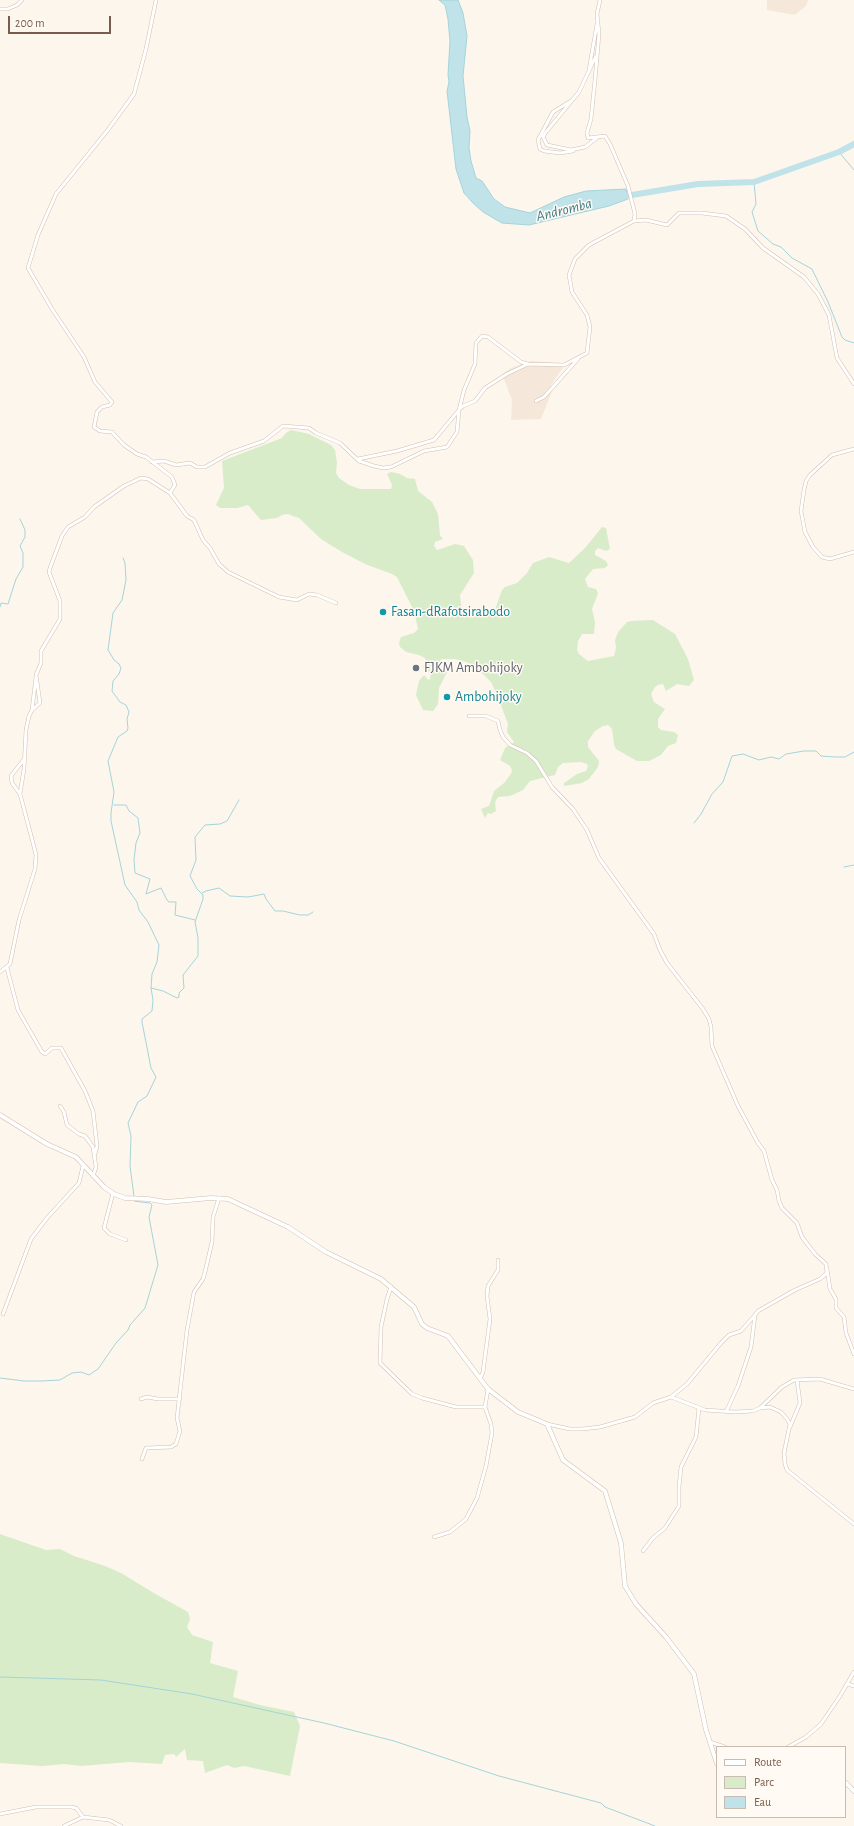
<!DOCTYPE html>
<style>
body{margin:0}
#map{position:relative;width:854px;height:1826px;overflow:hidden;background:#fdf6ec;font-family:"Alegreya Sans",sans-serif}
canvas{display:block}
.legend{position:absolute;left:716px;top:1746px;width:130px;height:72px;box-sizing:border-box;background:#fffaf3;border:1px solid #cabbb1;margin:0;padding:5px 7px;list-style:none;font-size:12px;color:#7a5c4d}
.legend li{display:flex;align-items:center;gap:8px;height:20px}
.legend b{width:20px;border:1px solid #cabbb1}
.scale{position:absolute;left:8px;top:16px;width:103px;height:18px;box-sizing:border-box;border:2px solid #7a5c4d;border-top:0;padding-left:5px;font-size:12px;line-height:14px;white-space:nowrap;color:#7a5c4d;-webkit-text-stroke:3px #fffaf3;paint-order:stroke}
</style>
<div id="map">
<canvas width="854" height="1826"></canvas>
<ul class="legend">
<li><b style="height:5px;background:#fff"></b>Route</li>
<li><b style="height:11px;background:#d8ecc9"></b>Parc</li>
<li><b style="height:11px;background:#bfe3e8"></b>Eau</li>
</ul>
<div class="scale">200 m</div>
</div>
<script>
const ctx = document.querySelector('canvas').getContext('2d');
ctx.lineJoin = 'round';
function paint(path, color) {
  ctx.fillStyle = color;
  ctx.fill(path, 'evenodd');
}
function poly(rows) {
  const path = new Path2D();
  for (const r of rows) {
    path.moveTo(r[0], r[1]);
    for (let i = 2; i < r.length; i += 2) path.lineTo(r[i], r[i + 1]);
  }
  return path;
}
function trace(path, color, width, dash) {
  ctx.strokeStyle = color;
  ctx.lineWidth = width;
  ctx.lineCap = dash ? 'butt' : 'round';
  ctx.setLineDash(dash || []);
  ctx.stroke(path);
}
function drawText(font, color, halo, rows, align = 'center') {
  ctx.font = font + ' "Alegreya Sans",sans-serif';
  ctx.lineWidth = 3;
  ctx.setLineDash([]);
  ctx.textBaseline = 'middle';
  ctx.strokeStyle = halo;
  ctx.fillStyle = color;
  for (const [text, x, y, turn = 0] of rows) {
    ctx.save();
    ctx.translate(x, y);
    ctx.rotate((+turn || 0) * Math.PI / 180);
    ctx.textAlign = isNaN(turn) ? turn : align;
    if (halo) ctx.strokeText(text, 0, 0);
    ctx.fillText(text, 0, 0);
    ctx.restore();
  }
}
const residential = poly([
 [767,0,808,0,806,6,795,15,767,10],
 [531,361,555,363,564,366,551,385,552,391,541,419,511,420,512,400,502,374,511,368]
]);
const green = poly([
 [291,430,309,434,331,445,335,450,337,462,336,473,339,478,349,485,360,489,391,489,392,485,387,474,391,472,400,474,407,478,415,479,418,491,432,502,438,514,440,535,443,539,435,542,434,546,437,550,455,544,464,546,473,560,474,573,460,595,462,612,466,614,474,615,491,612,495,610,502,590,505,587,517,583,527,573,533,563,549,557,569,563,585,548,602,527,606,528,610,549,606,551,598,548,595,551,595,555,606,561,608,565,605,568,593,569,585,579,588,587,596,589,598,593,592,609,595,622,594,634,582,634,578,641,577,650,579,654,588,661,614,656,616,648,615,640,618,632,627,622,631,621,653,620,675,634,688,659,694,680,689,686,677,684,666,691,663,684,658,685,655,687,651,694,654,702,665,709,658,719,658,727,661,730,674,732,678,735,676,743,668,746,661,755,649,761,637,761,616,749,614,744,612,729,608,725,603,726,595,731,588,741,588,747,599,761,598,767,589,779,582,783,564,786,564,783,567,781,577,774,586,771,588,766,587,764,581,762,563,763,558,767,555,775,530,781,523,790,510,796,498,797,495,802,496,811,491,814,488,813,485,818,481,809,489,806,494,791,504,783,511,774,512,770,510,766,500,760,505,748,514,742,507,732,508,724,496,692,491,682,475,666,466,662,455,659,443,659,440,660,439,666,440,669,446,670,447,672,439,688,438,704,433,711,423,710,416,695,419,681,424,675,428,680,430,679,431,673,424,668,423,666,427,663,425,658,419,655,406,652,400,647,399,643,401,637,414,633,418,629,414,611,397,577,392,574,365,564,342,552,321,539,299,518,293,516,288,514,282,515,277,518,261,520,248,505,237,508,220,508,216,505,224,488,222,461,282,438,286,433],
 [0,1534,46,1550,60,1549,74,1556,105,1566,121,1573,152,1592,188,1612,190,1619,187,1627,192,1635,213,1642,210,1663,238,1671,233,1697,260,1705,294,1712,300,1726,290,1776,244,1766,234,1768,227,1765,205,1773,203,1761,187,1760,185,1749,176,1757,174,1754,165,1755,162,1764,129,1762,81,1766,64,1764,42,1766,0,1763]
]);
const water = poly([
 [439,0,458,0,463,13,467,36,463,76,467,117,470,131,469,148,471,161,476,178,482,181,494,199,505,207,530,213,564,197,586,191,626,189,628,199,609,206,529,225,502,223,483,212,473,203,464,193,456,169,447,91,449,82,448,75,450,41,448,19,445,5,439,0]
]);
const stream = poly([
 [839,152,854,170],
 [754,182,756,204,752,212,758,231,773,244,781,247,792,258,812,269,828,302,842,337,845,340,854,343],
 [123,558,125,563,126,580,122,600,113,613,108,650,114,660,119,664,121,668,119,674,113,681,112,691,120,702,126,705,129,712,127,719,128,728,127,731,118,737,108,761,114,792,111,813,111,821,125,885,137,902,139,910,148,922,159,945,157,962,152,974,151,988,153,1000,152,1011,142,1019,142,1022,151,1068,156,1077,147,1096,138,1102,128,1123,131,1136,130,1166,134,1196],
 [0,607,1,603,8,604,16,579,23,567,23,553,20,546,25,537,25,530,20,519],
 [114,805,126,805,129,811,138,818,140,833,136,843,134,860,135,873,150,879,146,894,161,888,167,900,169,902,176,902,175,915,195,920],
 [694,823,701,814,712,794,723,782,732,756,743,754,759,760,771,757,779,759,786,754,804,751,816,751,821,756,835,757,845,757,854,752],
 [844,867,854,865],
 [202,893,206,891,219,888,230,896,248,897,264,894,266,899,275,911,283,911,300,915,308,915,313,912],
 [151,988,163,991,177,998,179,997,179,993,184,988,183,975,198,956,198,938,195,922,203,899,203,895,197,889,190,876,196,860,195,837,205,825,220,824,227,821,239,800],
 [0,1378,24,1381,42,1381,60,1380,72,1373,81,1372,89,1375,98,1369,116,1343,128,1330,130,1325,145,1308,158,1265,149,1217,152,1205,150,1203,134,1201,134,1199],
 [0,1677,101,1680,192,1694,324,1723,394,1741,499,1776,601,1803,605,1807,655,1826]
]);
const river = poly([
 [620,197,698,184,754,182,839,152,854,144]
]);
const minor = poly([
 [0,9,8,9,17,5,22,0],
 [596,56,579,92,546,132,543,137,547,145,571,150,585,147,597,138],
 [589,70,597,24],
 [571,101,553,112,538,140,540,149,544,151,560,153,573,151],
 [634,221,646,220,667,225,679,213,702,213,726,216,745,229,763,248,804,277,818,294,829,315,837,358,854,384],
 [536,401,544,397,578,359],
 [854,449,832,455,810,475,806,481,804,490,801,511,805,532,813,547,822,557,830,559,854,552],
 [358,459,397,451,434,440,459,410,464,390,475,364,476,343,482,336,488,337,521,362,528,364],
 [152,462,164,461,176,465,190,463,197,467,205,467,230,453,264,441,283,426,309,428,316,433,340,443,359,461,374,466,383,468,391,467,424,451,447,447,457,432,459,410,463,406,475,401,485,388,507,374,528,364,564,365,587,353,590,327,587,315,572,292,569,275,575,259,589,245,634,221,635,214,628,186,610,144,605,136,588,138,587,133,591,119,595,80,599,34,597,14,600,0],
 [170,493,187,516,194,520,203,540,210,548,219,564,228,572,279,597,297,600,309,594,317,595,336,603],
 [32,710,36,677],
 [469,716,486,716,498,721,500,730,503,737,510,745,527,753,536,761,552,787,573,809,587,830,599,858,654,934,660,950,667,963,703,1009,709,1019,711,1027,712,1046,738,1106,758,1143,764,1151,772,1180,777,1190,779,1201,782,1208,797,1223,802,1237,815,1254,826,1264,827,1273,820,1279,795,1290,758,1311,755,1315,751,1347,738,1386,726,1412],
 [20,794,12,783,11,776,25,758],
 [7,968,18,1010,42,1052,45,1054,52,1048,61,1048,85,1091,93,1111,97,1146,95,1154],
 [0,972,10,964,19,920,35,869,36,855,33,843,20,794,24,769,26,730,29,716,32,710,40,703,36,675,41,663,41,651,60,619,60,601,49,572,50,568,62,536,68,527,85,517,94,507,124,486,141,478,148,479,170,493,175,485,172,477,146,457,137,454,124,445,112,432,100,431,94,427,97,412,102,407,110,405,112,402,95,382,84,357,52,309,28,268,38,235,56,194,107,131,134,94,146,49,156,0],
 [60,1106,64,1112,67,1125,79,1134,85,1136,93,1147,96,1167,93,1176],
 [113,1193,104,1228,110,1234,126,1240],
 [827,1269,830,1289,836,1299,836,1308,844,1317,846,1333,854,1354],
 [391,1287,387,1299,381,1327,380,1363,412,1394,422,1398,456,1407,485,1407],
 [3,1314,31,1239,47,1218,79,1183,83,1166],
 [480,1379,483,1372,490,1319,487,1296,488,1286,498,1270,498,1260],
 [671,1397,705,1410,735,1412,753,1411,760,1408,782,1387,794,1380,820,1379,854,1389],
 [141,1399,147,1397,158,1399,180,1399],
 [760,1408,770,1407,781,1412,787,1419,790,1424,784,1453,785,1464,787,1470,854,1524],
 [547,1424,570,1429,582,1429,600,1427,635,1417,653,1403,671,1397,687,1384,721,1343,729,1335,741,1331,755,1315],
 [790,1427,800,1403,797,1380],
 [142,1459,146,1448,171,1447,176,1444,180,1431,177,1418,187,1330,194,1292,203,1279,205,1272,212,1242,213,1217,219,1198],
 [434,1537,450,1532,466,1519,477,1498,486,1466,492,1433,491,1424,485,1407,488,1389],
 [643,1551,653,1538,665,1528,679,1506,679,1487,681,1467,696,1437,699,1408],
 [848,1684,854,1686],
 [710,1742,725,1747],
 [788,1747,806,1737,821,1724,840,1696,854,1672],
 [0,1814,36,1807,71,1807,76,1808,83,1817,109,1820,121,1826],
 [64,1826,83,1817]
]);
const tertiary = poly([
 [0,1115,47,1144,76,1157,104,1187,114,1194,125,1198,148,1199,166,1202,211,1198,228,1199,288,1227,326,1252,381,1279,414,1307,422,1324,427,1328,448,1336,488,1389,518,1412,547,1424,563,1460,605,1491,621,1543,625,1586,636,1604,666,1637,694,1674,706,1730,717,1764],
 [845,1782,854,1791]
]);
const markers = [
 [383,612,4,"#0f9aa8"],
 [416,668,4,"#6b7280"],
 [447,697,4,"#0f9aa8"]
];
const cultureNames = [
 ["Fasan-dRafotsirabodo",391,612],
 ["Ambohijoky",455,697]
];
const worshipNames = [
 ["FJKM Ambohijoky",424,668]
];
const waterNames = [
 ["Andromba",564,210,-14]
];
paint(residential, '#f5e8da');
paint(green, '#d8ecc9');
paint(water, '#bfe3e8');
trace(water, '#a5d3da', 1);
trace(stream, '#a5d3da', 1);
trace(river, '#bfe3e8', 6);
trace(minor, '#d1beb0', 4);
trace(tertiary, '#d1beb0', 5);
trace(minor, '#fff', 3);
trace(tertiary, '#fff', 4);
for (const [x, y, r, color] of markers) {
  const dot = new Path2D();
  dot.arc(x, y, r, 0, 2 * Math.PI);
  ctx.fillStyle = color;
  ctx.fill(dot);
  trace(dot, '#fffaf3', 1.5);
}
drawText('14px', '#0d838f', '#fffaf3', cultureNames, 'left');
drawText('14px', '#5b616d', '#fffaf3', worshipNames, 'left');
drawText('italic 15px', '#437c86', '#fffaf3', waterNames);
</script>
